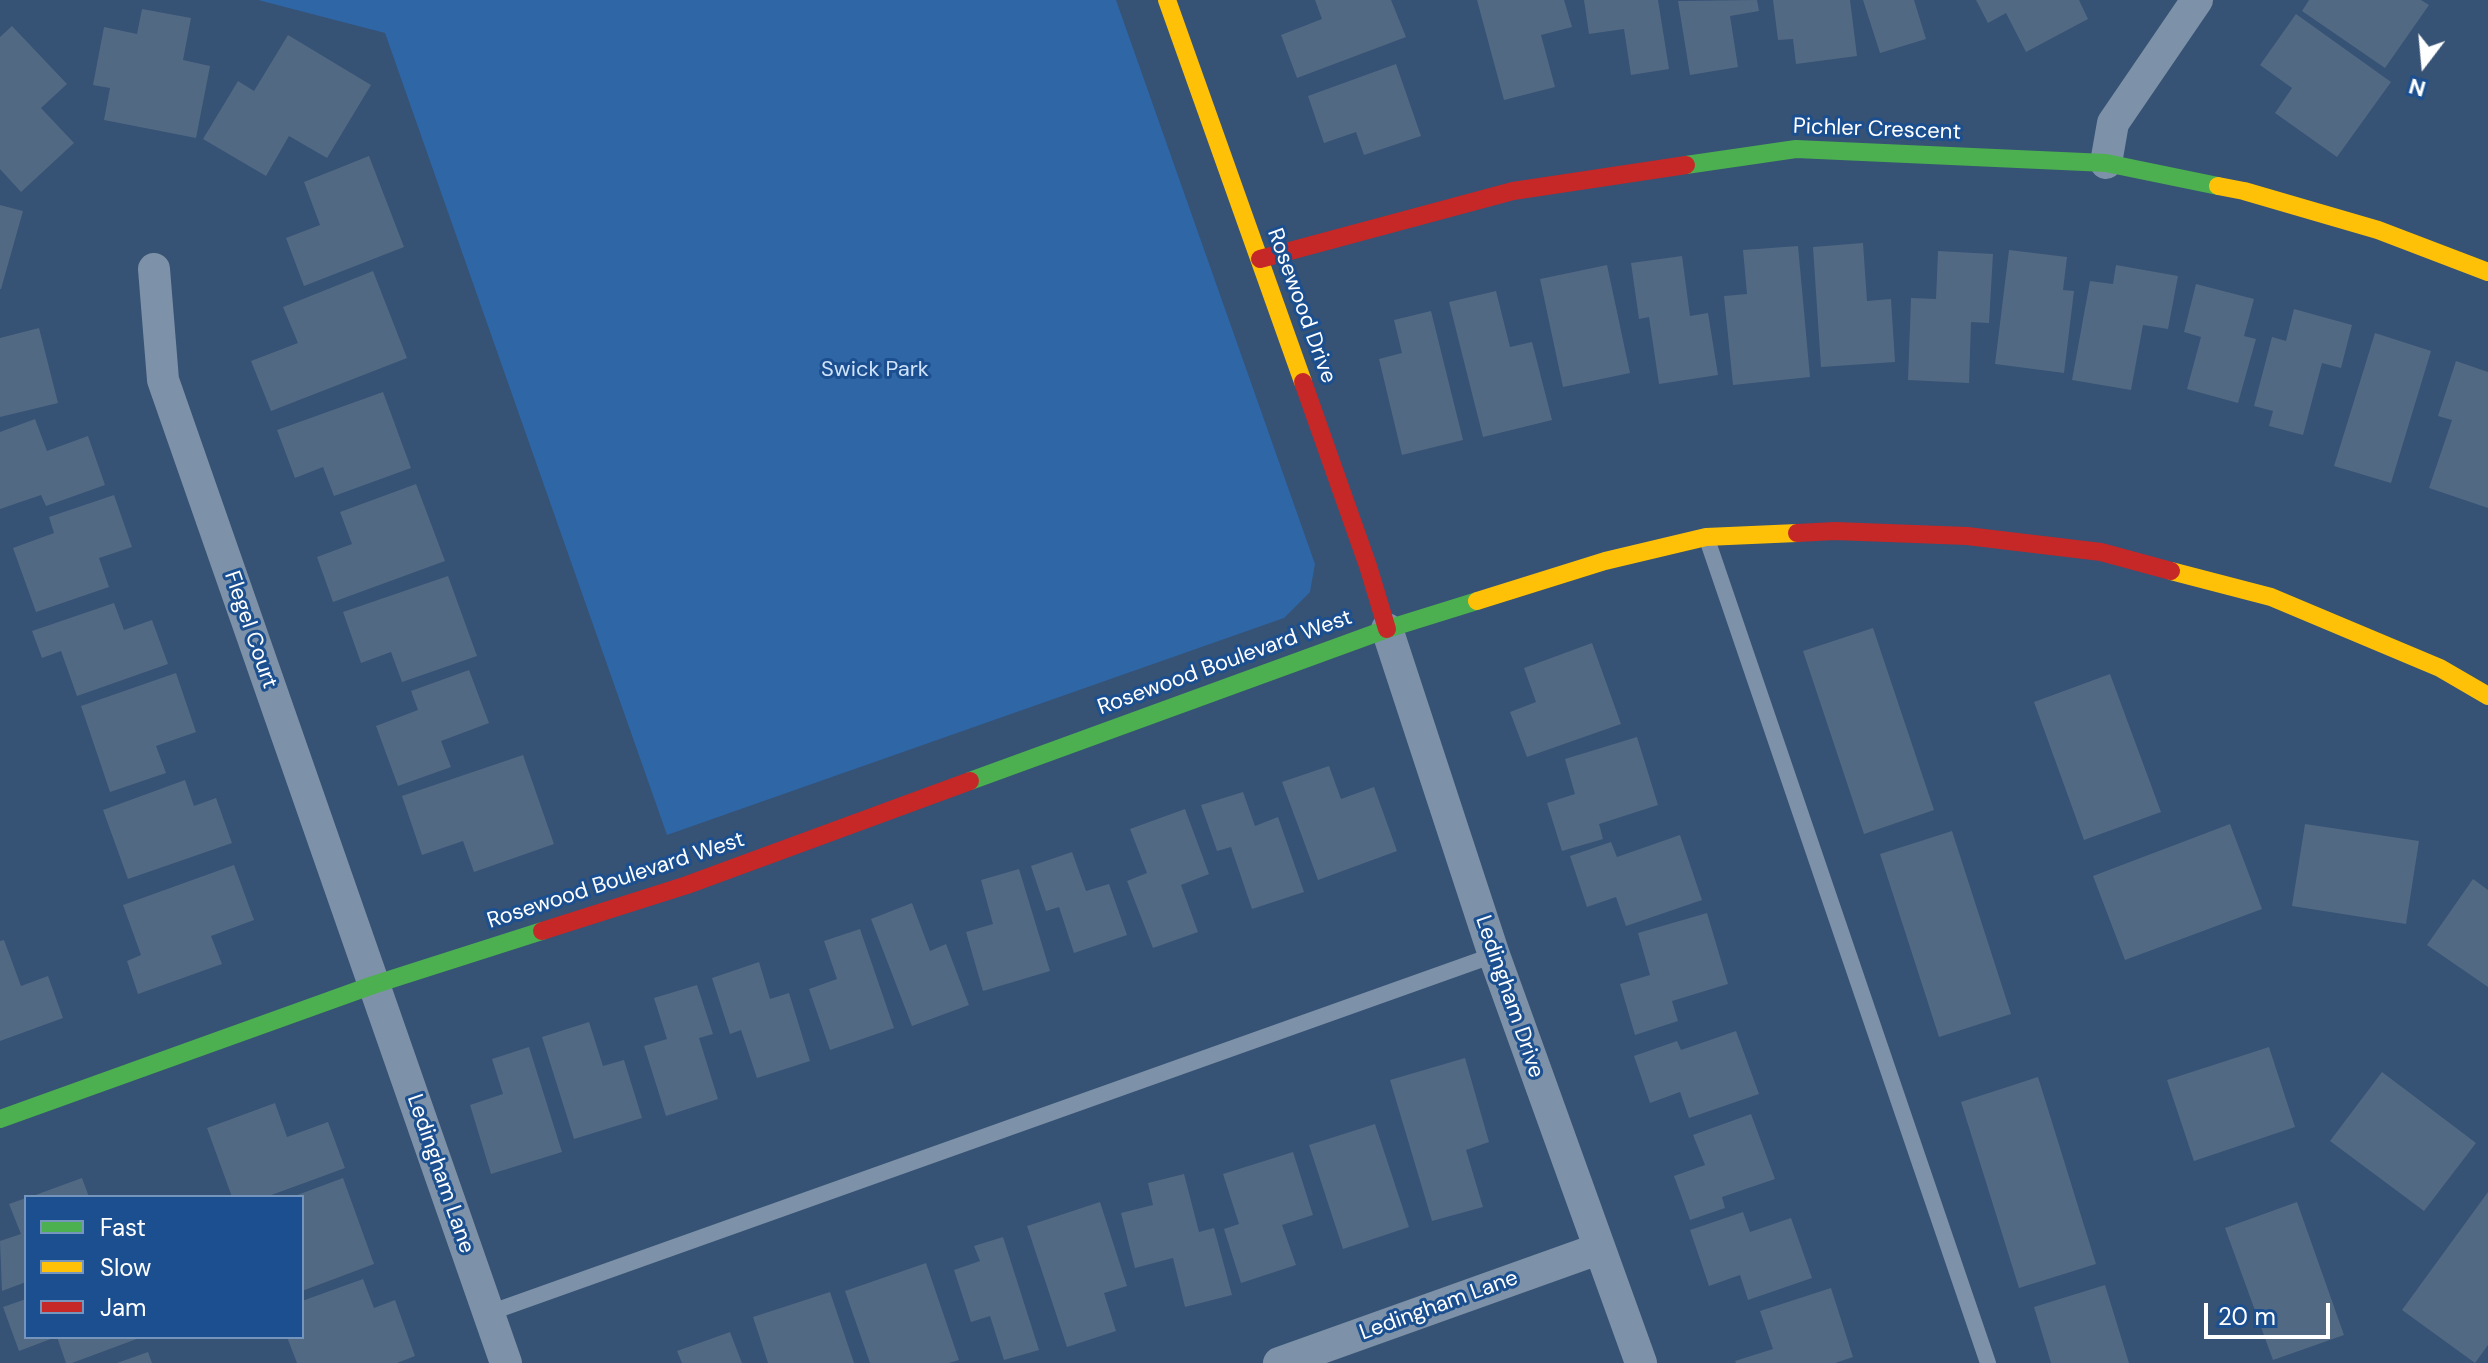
<!DOCTYPE html>
<style>
body{margin:0}
#map{position:relative;width:2488px;height:1363px;overflow:hidden;background:#365274;font-family:"DM Sans",sans-serif}
canvas{display:block}
.legend{position:absolute;left:24px;top:1195px;width:280px;height:144px;box-sizing:border-box;background:#1b4f8f;border:2px solid #7695bc;margin:0;padding:10px 14px;list-style:none;font-size:24px;color:#fff}
.legend li{display:flex;align-items:center;gap:16px;height:40px}
.legend b{width:40px;border:2px solid #7695bc}
.north{position:absolute;left:2384px;top:24px;width:80px;height:80px;-webkit-text-stroke:6px #1b4f8f;paint-order:stroke;rotate:196deg;font-size:22px;font-weight:700;line-height:32px;text-align:center;color:#fff}
.north::after{content:'';display:block;margin:auto;width:28px;height:36px;background:#fff;clip-path:polygon(50% 0,100% 100%,50% 72%,0 100%)}
.scale{position:absolute;left:2204px;top:1303px;width:126px;height:36px;box-sizing:border-box;border:4px solid #fff;border-top:0;padding-left:10px;font-size:24px;line-height:28px;white-space:nowrap;color:#fff;-webkit-text-stroke:6px #1b4f8f;paint-order:stroke}
</style>
<div id="map">
<canvas width="2488" height="1363"></canvas>
<ul class="legend">
<li><b style="height:10px;background:#4caf50"></b>Fast</li>
<li><b style="height:10px;background:#ffc107"></b>Slow</li>
<li><b style="height:10px;background:#c62828"></b>Jam</li>
</ul>
<div class="north">N</div>
<div class="scale">20 m</div>
</div>
<script>
const ctx = document.querySelector('canvas').getContext('2d');
ctx.lineJoin = 'round';
function paint(path, color) {
  ctx.fillStyle = color;
  ctx.fill(path, 'evenodd');
}
function poly(rows) {
  const path = new Path2D();
  for (const r of rows) {
    path.moveTo(r[0], r[1]);
    for (let i = 2; i < r.length; i += 2) path.lineTo(r[i], r[i + 1]);
  }
  return path;
}
function trace(path, color, width, dash) {
  ctx.strokeStyle = color;
  ctx.lineWidth = width;
  ctx.lineCap = dash ? 'butt' : 'round';
  ctx.setLineDash(dash || []);
  ctx.stroke(path);
}
function drawText(font, color, halo, rows, align = 'center') {
  ctx.font = font + ' "DM Sans",sans-serif';
  ctx.lineWidth = 6;
  ctx.setLineDash([]);
  ctx.textBaseline = 'middle';
  ctx.strokeStyle = halo;
  ctx.fillStyle = color;
  for (const [text, x, y, turn = 0] of rows) {
    ctx.save();
    ctx.translate(x, y);
    ctx.rotate((+turn || 0) * Math.PI / 180);
    ctx.textAlign = isNaN(turn) ? turn : align;
    if (halo) ctx.strokeText(text, 0, 0);
    ctx.fillText(text, 0, 0);
    ctx.restore();
  }
}
const green = poly([
 [258,0,1116,0,1315,564,1310,592,1284,618,667,835,385,33]
]);
const building = poly([
 [1315,0,1391,0,1406,37,1297,78,1281,35,1322,19],
 [1477,0,1564,0,1572,27,1541,35,1555,87,1504,100],
 [1584,0,1658,0,1669,69,1631,75,1624,29,1589,34],
 [1757,0,1759,11,1730,16,1738,67,1690,75,1678,1],
 [1773,0,1850,0,1857,56,1796,64,1793,39,1778,40],
 [1863,0,1914,0,1926,39,1880,53],
 [1976,0,2079,0,2088,19,2026,52,2006,13,1988,23],
 [2309,0,2421,0,2429,5,2385,68,2302,11],
 [142,9,191,18,183,60,210,66,196,138,104,120,110,88,93,85,104,27,137,34],
 [2296,14,2391,82,2337,157,2275,113,2292,88,2260,65],
 [12,26,67,84,41,108,74,143,21,192,0,169,0,37],
 [288,35,371,85,327,158,289,136,266,176,203,139,238,81,254,91],
 [1396,64,1421,136,1364,155,1356,132,1324,143,1308,96],
 [369,156,404,247,304,286,286,238,320,225,304,182],
 [0,205,23,211,1,289,0,289],
 [1863,243,1867,301,1891,299,1895,362,1821,367,1813,247],
 [1798,246,1810,377,1733,385,1724,296,1747,294,1743,250],
 [2009,250,2067,257,2063,290,2074,291,2064,373,1995,364],
 [1938,251,1993,254,1989,323,1971,322,1969,383,1908,380,1911,298,1936,299],
 [1682,256,1690,316,1708,313,1718,375,1659,384,1649,317,1639,319,1631,263],
 [1607,265,1630,373,1563,387,1540,279],
 [2116,265,2178,276,2168,329,2143,325,2131,390,2072,380,2090,281,2113,284],
 [373,271,407,358,271,411,251,361,298,343,283,307],
 [2196,284,2254,299,2244,336,2256,339,2238,403,2187,389,2201,337,2184,332],
 [1496,291,1510,347,1532,342,1552,420,1483,437,1449,302],
 [2294,309,2352,325,2341,368,2322,363,2303,435,2269,426,2273,411,2254,406,2272,337,2286,341],
 [1431,311,1463,440,1402,455,1379,359,1402,353,1394,320],
 [39,328,58,403,0,417,0,338],
 [2375,333,2431,351,2391,483,2334,466],
 [2456,361,2488,372,2488,508,2429,488,2452,420,2438,416],
 [383,392,411,468,334,496,323,467,295,478,277,430],
 [35,419,47,451,88,436,105,485,46,506,41,495,0,509,0,432],
 [416,484,445,561,333,602,317,557,352,544,340,512],
 [114,495,132,547,99,558,109,587,36,612,13,548,54,533,49,517],
 [448,576,477,656,402,682,391,652,361,663,343,612],
 [114,603,124,630,152,620,168,664,77,696,61,651,42,658,32,631],
 [1873,628,1934,810,1864,834,1803,651],
 [1592,643,1621,724,1527,757,1510,712,1536,702,1524,668],
 [469,670,489,723,441,741,451,767,398,786,376,726,418,710,411,691],
 [176,673,196,732,156,746,166,773,110,792,81,706],
 [2110,674,2161,812,2084,840,2034,702],
 [1637,737,1658,805,1599,824,1603,839,1562,851,1547,803,1575,794,1565,759],
 [523,755,554,844,474,872,463,841,422,855,402,796],
 [1329,766,1341,799,1374,787,1397,851,1318,880,1282,782],
 [185,780,194,806,216,798,232,843,128,879,103,810],
 [1243,792,1255,826,1278,817,1304,892,1252,909,1231,847,1217,851,1201,805],
 [1185,809,1209,874,1181,885,1198,932,1153,948,1127,881,1147,873,1130,829],
 [2230,824,2262,909,2125,960,2093,876],
 [2305,824,2419,841,2406,924,2292,906],
 [1952,831,2011,1014,1939,1037,1880,854],
 [1680,835,1702,900,1626,926,1616,897,1587,907,1570,856,1611,842,1617,857],
 [1072,852,1086,891,1109,884,1127,935,1074,953,1059,907,1046,911,1031,866],
 [234,865,254,920,211,936,222,964,138,994,127,961,141,955,123,905],
 [1019,869,1050,971,983,991,966,932,993,924,981,880],
 [2473,879,2488,890,2488,987,2427,945],
 [912,903,930,951,946,944,969,1005,912,1026,871,919],
 [1707,913,1728,984,1672,1001,1678,1021,1635,1035,1620,984,1650,975,1638,933],
 [860,929,894,1028,830,1050,809,989,837,979,824,941],
 [4,940,21,986,48,976,63,1018,0,1041,0,941],
 [759,962,770,999,789,993,810,1061,757,1078,741,1030,730,1034,712,978],
 [697,985,713,1034,699,1038,718,1099,666,1116,644,1046,667,1039,654,998],
 [589,1022,603,1066,624,1060,642,1118,574,1139,542,1037],
 [1736,1031,1759,1094,1689,1118,1680,1092,1650,1103,1634,1056,1677,1041,1681,1050],
 [529,1047,562,1152,491,1174,470,1105,503,1094,492,1059],
 [2269,1047,2295,1127,2194,1161,2167,1080],
 [1465,1058,1489,1142,1466,1150,1483,1207,1432,1221,1390,1080],
 [2382,1072,2476,1143,2424,1211,2330,1141],
 [2038,1077,2096,1264,2019,1288,1961,1102],
 [275,1103,287,1137,328,1122,345,1168,266,1197,232,1197,207,1128],
 [1751,1114,1775,1179,1722,1197,1725,1208,1690,1220,1674,1176,1705,1165,1693,1135],
 [1375,1124,1409,1227,1343,1249,1309,1145],
 [1293,1152,1313,1215,1282,1225,1296,1265,1241,1283,1224,1229,1239,1224,1223,1174],
 [1184,1174,1199,1232,1214,1228,1232,1295,1185,1307,1173,1258,1135,1268,1121,1213,1153,1205,1148,1183],
 [82,1178,89,1197,30,1197],
 [343,1178,374,1264,302,1291,302,1197,292,1197],
 [2488,1192,2488,1345,2475,1363,2402,1310],
 [26,1198,26,1282,2,1291,0,1241,21,1234,9,1204],
 [1100,1202,1127,1286,1104,1293,1116,1331,1067,1347,1027,1226],
 [2297,1202,2344,1335,2273,1360,2225,1228],
 [1743,1212,1750,1232,1791,1218,1812,1278,1748,1300,1740,1275,1709,1286,1690,1230],
 [1003,1237,1039,1350,1004,1360,990,1316,971,1322,954,1270,980,1261,974,1246],
 [926,1263,959,1360,949,1363,870,1363,845,1291],
 [363,1279,374,1308,395,1300,415,1356,397,1363,297,1363,287,1337,302,1337,302,1301],
 [2105,1285,2129,1363,2051,1363,2034,1307],
 [1831,1288,1853,1357,1835,1363,1736,1363,1735,1361,1773,1349,1760,1311],
 [830,1292,854,1363,768,1363,753,1317],
 [26,1299,26,1337,56,1337,19,1351,3,1307],
 [730,1332,742,1363,682,1363,677,1351],
 [57,1337,142,1337,72,1363,66,1363],
 [148,1352,152,1363,117,1363]
]);
const lane = poly([
 [1707,539,1988,1363],
 [489,1313,1494,955]
]);
const street = poly([
 [2106,163,2113,123,2197,0],
 [154,269,163,380,506,1363],
 [1387,629,1494,955,1641,1363],
 [1279,1363,1598,1249]
]);
const fast = poly([
 [1686,165,1796,149,2106,163,2218,186],
 [970,781,1387,629,1477,601],
 [0,1119,373,985,542,931]
]);
const slow = poly([
 [1167,0,1303,382],
 [2218,186,2244,191,2378,230,2488,272],
 [2171,571,2271,597,2440,668,2488,696],
 [1477,601,1605,561,1706,537,1797,533]
]);
const jam = poly([
 [1260,259,1513,191,1686,165],
 [1303,382,1368,566,1387,629],
 [1797,533,1835,531,1967,536,2101,552,2171,571],
 [542,931,687,885,970,781]
]);
const streetNames = [
 ["Pichler Crescent",1877,130,2],
 ["Rosewood Drive",1301,306,70],
 ["Flegel Court",250,630,71],
 ["Rosewood Boulevard West",1225,663,-20],
 ["Rosewood Boulevard West",616,881,-18],
 ["Ledingham Drive",1509,997,71],
 ["Ledingham Lane",440,1174,71],
 ["Ledingham Lane",1439,1306,-20]
];
const parkNames = [
 ["Swick Park",875,370]
];
paint(green, '#2f66a5');
paint(building, '#526984');
trace(lane, '#7d92a8', 16);
trace(street, '#7d92a8', 32);
trace(fast, '#4caf50', 18);
trace(slow, '#ffc107', 18);
trace(jam, '#c62828', 18);
drawText('22px', '#fff', '#1b4f8f', streetNames);
drawText('22px', '#cfe3fa', '#1b4f8f', parkNames);
</script>
